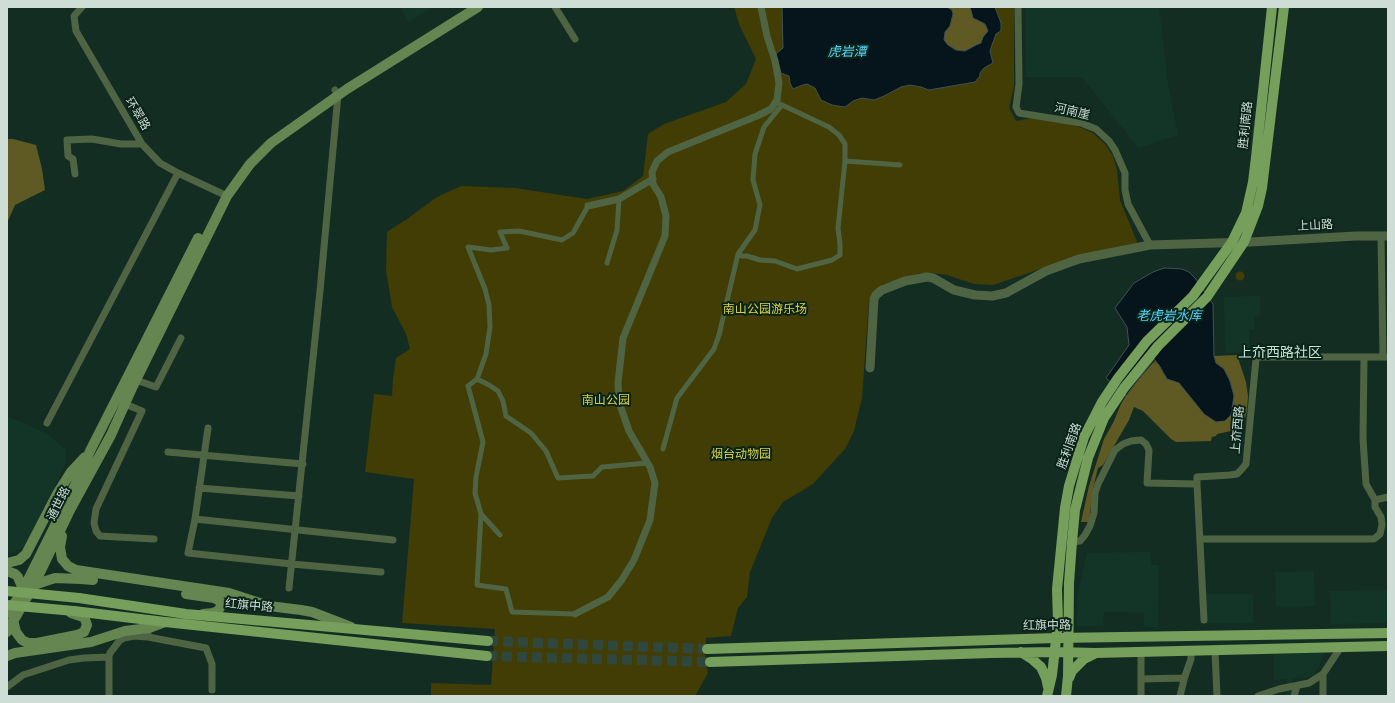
<!DOCTYPE html>
<meta charset="utf-8">
<style>
body{margin:0}
#map{position:relative;width:1395px;height:703px;overflow:hidden;background:#142d23;font-family:"Varela Round",sans-serif}
canvas{display:block}
.frame{position:absolute;inset:0;border:8px solid #ceddd5;pointer-events:none}
</style>
<div id="map">
<canvas width="1395" height="703"></canvas>
<div class="frame"></div>
</div>
<script>
const ctx = document.querySelector('canvas').getContext('2d');
ctx.lineJoin = 'round';
function paint(path, color) {
  ctx.fillStyle = color;
  ctx.fill(path, 'evenodd');
}
function poly(rows) {
  const path = new Path2D();
  for (const r of rows) {
    if (r.length === 3) {
      path.moveTo(r[0] + r[2], r[1]);
      path.arc(r[0], r[1], r[2], 0, 2 * Math.PI);
      continue;
    }
    path.moveTo(r[0], r[1]);
    for (let i = 2; i < r.length; i += 2) path.lineTo(r[i], r[i + 1]);
  }
  return path;
}
function trace(path, color, width, dash) {
  ctx.strokeStyle = color;
  ctx.lineWidth = width;
  ctx.lineCap = dash ? 'butt' : 'round';
  ctx.setLineDash(dash || []);
  ctx.stroke(path);
}
function drawText(font, color, halo, rows, align = 'center') {
  ctx.font = font + ' "Varela Round","Noto Sans SC",sans-serif';
  ctx.lineWidth = 4;
  ctx.setLineDash([]);
  ctx.textBaseline = 'middle';
  ctx.strokeStyle = halo;
  ctx.fillStyle = color;
  for (const [text, x, y, turn = 0] of rows) {
    ctx.save();
    ctx.translate(x, y);
    ctx.rotate((+turn || 0) * Math.PI / 180);
    ctx.textAlign = isNaN(turn) ? turn : align;
    if (halo) ctx.strokeText(text, 0, 0);
    ctx.fillText(text, 0, 0);
    ctx.restore();
  }
}
const built = poly([
 [400,7,432,7,409,22],
 [1025,7,1159,7,1168,84,1178,135,1138,148,1082,77,1026,77],
 [1260,296,1260,316,1254,317,1255,330,1249,330,1249,352,1225,353,1224,297],
 [7,416,48,434,65,449,66,463,25,546,16,551,7,554],
 [1151,552,1151,565,1159,565,1158,627,1144,627,1144,613,1104,612,1103,626,1077,626,1077,597,1087,553],
 [1314,571,1315,606,1276,607,1275,572],
 [1388,590,1388,623,1331,624,1330,591],
 [1204,594,1253,594,1253,623,1205,623],
 [1325,652,1314,676,1293,679,1292,694,1290,696,1283,696,1287,694,1287,679,1274,680,1274,654]
]);
const green = poly([
 [734,7,1014,7,1014,87,1009,108,1016,121,1034,118,1077,126,1093,133,1105,144,1113,156,1117,170,1120,200,1138,244,1085,254,993,285,974,284,947,275,932,273,920,273,883,284,869,300,862,398,854,431,845,449,813,484,783,502,772,518,750,572,747,597,738,608,731,636,706,638,705,655,708,673,695,696,431,696,431,683,491,685,495,629,402,623,414,479,365,472,374,394,392,396,393,379,396,358,410,349,406,334,392,307,386,270,387,232,407,219,437,197,461,186,515,188,587,199,623,191,643,176,648,134,664,124,726,102,746,84,756,59,739,24],
 [1240,276,4.5]
]);
const forest = poly([
 [947,7,970,7,973,18,985,24,988,31,981,43,976,45,965,51,956,50,948,45,944,40,944,35,945,31,950,26,953,14,949,8],
 [7,139,13,139,36,145,42,169,45,190,15,205,7,223],
 [1237,355,1246,382,1248,396,1247,410,1243,426,1235,430,1217,434,1216,436,1212,437,1211,441,1176,442,1171,439,1143,411,1134,407,1129,420,1103,465,1098,468,1093,488,1089,522,1081,522,1089,486,1104,439,1113,423,1121,404,1129,391,1152,364,1155,361,1159,365,1167,379,1179,383,1194,401,1224,369,1215,363,1214,356]
]);
const water = poly([
 [782,7,947,7,952,10,953,14,950,26,945,32,944,40,948,45,956,50,965,51,976,45,981,43,983,37,988,31,985,24,973,18,970,7,995,7,1001,23,1001,31,996,34,992,45,990,51,993,63,984,68,980,73,980,76,975,82,929,90,921,87,910,85,901,87,884,96,874,100,862,98,853,101,845,107,832,105,821,100,815,88,807,84,800,86,793,89,790,83,789,76,781,73,776,54,783,48,782,7],
 [1164,268,1182,269,1189,272,1195,278,1213,304,1214,356,1216,363,1224,369,1230,381,1234,396,1231,415,1225,421,1216,422,1204,414,1179,383,1167,379,1159,365,1154,359,1126,396,1106,378,1129,345,1127,327,1115,308,1134,283,1153,272,1164,268]
]);
const primaryTunnel = poly([
 [488,641,707,649],
 [487,656,710,662]
]);
const pedestrian = poly([
 [845,161,900,165],
 [738,254,742,256,747,256,760,260,775,261,797,269,832,260,840,255,840,244,838,228,845,161,845,144,839,135,829,127,780,104],
 [607,263,617,230,619,199],
 [477,379,489,385,498,391,503,401,506,416,531,433,546,451,558,478,593,476,602,467,648,463],
 [663,449,677,398,714,349,719,335,738,254,755,230,760,205,753,180,755,154,764,127,782,105],
 [481,514,500,535],
 [575,614,512,612,506,589,477,585,481,514,475,493,476,477,483,442,468,386,477,379,486,354,490,327,489,305,485,289,468,247,491,250,507,248,500,232,519,231,562,240,573,233,588,206]
]);
const minor = poly([
 [82,7,74,16,76,31,142,144,160,163,178,173,227,196],
 [555,7,575,39],
 [1018,7,1019,84,1016,107,1019,113,1081,123,1096,129,1109,141,1115,150,1125,173,1125,190,1128,204,1150,245],
 [75,174,73,159,68,156,67,140,92,139,121,144,142,144],
 [588,206,619,199,653,179],
 [1381,236,1383,357],
 [136,380,156,387,181,338],
 [125,404,142,411,96,509,94,523,96,531,100,536,154,539],
 [47,423,178,173],
 [208,428,195,519,188,553,292,564,381,572],
 [168,452,303,464],
 [1197,484,1204,620],
 [199,488,299,496],
 [1375,500,1388,497],
 [195,519,393,540],
 [1200,539,1374,539,1380,534,1382,525,1381,517,1375,507,1375,500,1366,484,1363,439,1364,357],
 [1072,542,1080,541,1085,535,1090,526,1094,513,1095,493,1098,484,1115,450,1123,444,1131,441,1141,440,1146,444,1149,450,1147,483,1197,484,1197,477,1230,475,1237,474,1241,470,1246,464,1256,359,1259,357,1388,357],
 [289,588,320,291,338,95,335,90],
 [575,614,608,597,621,581,634,560,650,520,655,483,650,467,629,431,619,402,618,383,623,338,665,236,666,216,661,197,653,184,652,172,657,161,668,152,757,116,771,109,777,100,779,83,775,61,767,36,761,7],
 [148,637,206,648,212,664,212,690],
 [1215,651,1217,696],
 [1141,652,1141,696],
 [1323,674,1323,696],
 [1141,679,1184,678],
 [7,687,23,675,69,660,84,658,109,657],
 [109,696,109,657,110,653,120,640,124,638,134,636,148,637,148,634],
 [1180,696,1185,676,1191,659,1191,651],
 [1258,696,1279,689,1309,683,1323,674,1341,647],
 [1294,696,1297,686]
]);
const tertiary = poly([
 [870,368,874,299,876,295,882,290,905,281,927,277,933,278,954,290,975,295,992,296,1006,293,1046,271,1079,259,1150,245,1250,242,1356,236,1388,236]
]);
const secondary = poly([
 [62,536,60,547,62,559,68,566,76,570,229,593,269,606,301,610,312,612,351,627],
 [7,563,19,560,26,554,57,494,71,472,85,457],
 [7,571,15,574,18,577,22,587,21,593],
 [34,585,55,578,81,579,93,580],
 [186,594,214,598,220,601,221,606,218,611,213,613,203,614],
 [7,613,21,594,82,471,90,451,198,238],
 [13,620,16,632,22,640,28,643,37,643,77,635,84,632,87,625,85,619,83,617,71,613],
 [7,632,34,585,70,510,111,435,133,386,227,196,250,164,271,143,347,89,478,7],
 [7,656,15,653,91,642,125,631,149,628,165,622]
]);
const primary = poly([
 [79,598,186,614,488,641],
 [74,611,165,622,487,656],
 [707,649,1056,638,1388,633],
 [1021,652,1032,659,1041,667,1046,678,1048,687],
 [710,662,991,653,1055,652,1095,653,1388,646],
 [1069,678,1072,671,1084,659,1094,654],
 [1047,696,1052,675,1058,622,1057,589,1065,508,1069,486,1084,437,1102,402,1118,378,1147,341,1193,296,1232,242,1246,213,1253,182,1256,157,1272,7],
 [1066,696,1068,676,1069,583,1072,542,1075,510,1088,458,1104,418,1124,388,1158,346,1207,297,1244,242,1258,206,1262,188,1284,7]
]);
const primaryBridge = poly([
 [7,591,79,598],
 [7,605,74,611]
]);
const streetNames = [
 ["河南崖",1072,112,13],
 ["环翠路",137,114,59],
 ["胜利南路",1246,125,-84],
 ["上山路",1315,226,-3],
 ["上夼西路",1238,430,-85],
 ["胜利南路",1070,446,-70],
 ["通世路",59,504,-63],
 ["红旗中路",249,606,5],
 ["红旗中路",1047,626,-1]
];
const parkNames = [
 ["南山公园游乐场",765,310],
 ["南山公园",606,401],
 ["烟台动物园",741,455]
];
const waterNames = [
 ["虎岩潭",847,53],
 ["老虎岩水库",1169,317]
];
const quarterNames = [
 ["上夼西路社区",1280,353]
];
paint(built, '#133527');
paint(green, '#413d04');
paint(forest, '#5f5a24');
paint(water, '#05151b');
trace(water, '#415153', 1);
trace(primaryTunnel, '#30473e', 10, [10, 5]);
trace(pedestrian, '#4f6443', 5);
trace(minor, '#4f6443', 7);
trace(tertiary, '#4f6443', 9);
trace(secondary, '#658551', 10);
trace(primary, '#759f5b', 10);
trace(primaryBridge, '#759f5b', 10);
drawText('12px', '#ceddd5', '#0a2419', streetNames);
drawText('12px', '#dbd044', '#0a2419', parkNames);
drawText('italic 13px', '#57d6ff', '#0a2419', waterNames);
drawText('14px', '#c5e3d4', '#0a2419', quarterNames);
</script>
